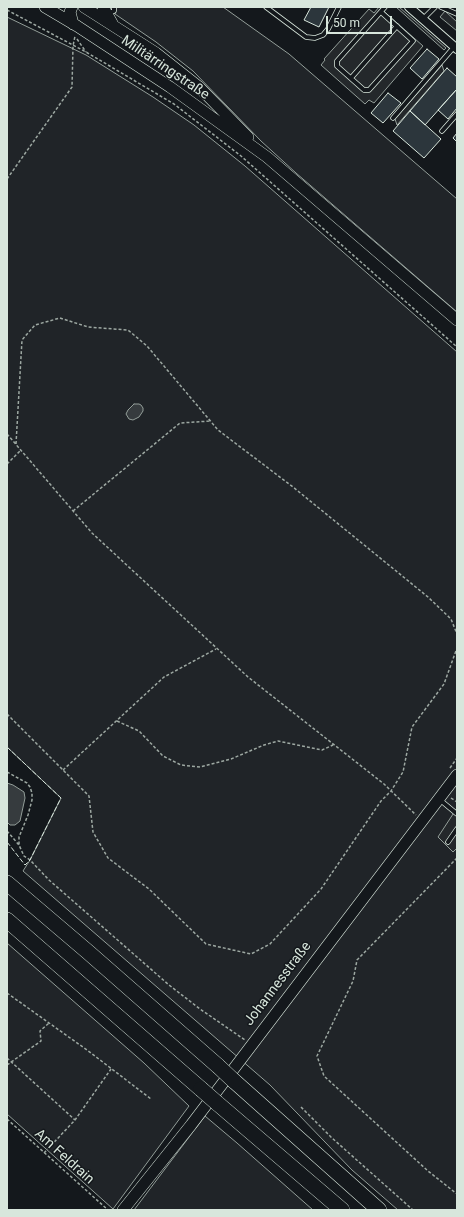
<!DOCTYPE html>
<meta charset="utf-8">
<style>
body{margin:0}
#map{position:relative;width:464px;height:1217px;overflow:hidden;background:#14181c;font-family:Roboto,sans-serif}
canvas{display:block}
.frame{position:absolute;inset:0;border:8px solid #d8e6dc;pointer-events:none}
.scale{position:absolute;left:326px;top:16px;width:66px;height:18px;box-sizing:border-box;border:2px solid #d8e6dc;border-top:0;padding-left:5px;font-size:12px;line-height:14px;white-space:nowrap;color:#d8e6dc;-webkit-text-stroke:3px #14181c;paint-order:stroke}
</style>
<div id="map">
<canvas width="464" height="1217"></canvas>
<div class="frame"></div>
<div class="scale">50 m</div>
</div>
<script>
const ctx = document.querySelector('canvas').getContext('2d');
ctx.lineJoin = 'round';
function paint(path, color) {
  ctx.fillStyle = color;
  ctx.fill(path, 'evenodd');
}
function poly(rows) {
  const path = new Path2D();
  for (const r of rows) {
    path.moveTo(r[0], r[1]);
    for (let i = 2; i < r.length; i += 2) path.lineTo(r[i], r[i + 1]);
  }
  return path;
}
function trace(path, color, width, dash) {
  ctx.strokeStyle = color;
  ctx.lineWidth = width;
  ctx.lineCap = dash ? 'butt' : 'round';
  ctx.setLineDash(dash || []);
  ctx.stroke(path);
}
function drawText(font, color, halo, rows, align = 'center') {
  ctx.font = font + ' Roboto,sans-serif';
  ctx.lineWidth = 3;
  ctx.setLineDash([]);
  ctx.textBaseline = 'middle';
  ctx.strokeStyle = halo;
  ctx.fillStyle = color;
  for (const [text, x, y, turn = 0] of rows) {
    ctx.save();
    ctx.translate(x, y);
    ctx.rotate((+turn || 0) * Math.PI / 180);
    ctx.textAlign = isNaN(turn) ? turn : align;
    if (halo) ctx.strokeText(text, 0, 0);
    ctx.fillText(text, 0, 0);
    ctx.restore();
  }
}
const green = poly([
 [116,7,223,7,289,54,457,199,457,312,296,173,261,141,193,71,156,42,115,14,116,7],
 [7,17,86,55,153,97,194,125,245,166,457,352,457,1210,398,1210,352,1170,270,1085,23,871,30,860,61,798,7,747,7,17],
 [7,943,144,1063,189,1106,113,1209,7,1114,7,943],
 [205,1116,237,1143,313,1210,134,1210,205,1116]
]);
const parking = poly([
 [379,7,423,46,374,103,369,100,365,104,321,65,325,60,324,59,369,9,374,13,379,7],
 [396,7,399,7,446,48,444,50,396,7],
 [445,11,457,22,457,31,440,17,445,11],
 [442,65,444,71,397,125,395,119,442,65],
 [457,808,457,848,453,852,438,837,457,808]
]);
const water = poly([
 [134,404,139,404,141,405,143,408,143,411,139,417,133,420,129,419,126,414,128,410,134,404],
 [7,783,13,785,24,792,25,798,20,821,15,825,10,825,7,822,7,783]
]);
const building = poly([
 [311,7,329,7,319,27,304,20,311,7],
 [427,49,439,59,422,79,410,68,427,49],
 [447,68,457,77,457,89,425,125,410,111,447,68],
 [457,89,457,108,448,119,438,110,457,89],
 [388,93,401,103,383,123,371,113,388,93],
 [410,111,441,139,424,158,393,131,410,111],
 [457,133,457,142,453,138,457,133]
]);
const path = poly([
 [7,10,86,52,174,104,241,156,457,347],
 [77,39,86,52],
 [7,179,72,87,73,46,75,36],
 [7,434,92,533,248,677,384,784,416,815],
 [16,444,22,340,35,325,60,318,88,327,128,330,147,346,218,430,293,487,428,597,451,619,457,634],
 [7,464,21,450],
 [73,511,180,423,211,421],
 [7,714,89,796,93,832,108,858,149,889,206,944,251,954,270,944,321,889,381,801,391,791,403,772,412,727,444,684,457,648],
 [117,721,139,731,163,756,181,765,200,767,231,759,264,745,278,741,322,750,333,745],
 [450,768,457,758],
 [63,770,164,677,216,649],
 [7,772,27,783,30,787,32,793,32,800,28,815,19,837,19,845,24,856,30,860,49,880,169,985,200,1009,245,1040],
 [451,798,457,802],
 [7,831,19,845],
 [457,858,357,960,353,981,317,1056,324,1076,428,1171,457,1194],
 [7,993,87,1050,151,1099],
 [7,1058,75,1120],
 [7,1065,41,1041,40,1031,49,1023],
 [301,1107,332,1138,413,1210],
 [7,1119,108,1210],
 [44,1153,75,1120,111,1069]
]);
const service = poly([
 [266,7,306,37,315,38,323,35,328,29,339,7],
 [441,7,457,14],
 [381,12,413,41,369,90,364,90,337,66,337,61,385,7],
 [107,14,114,11,114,7],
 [423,19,435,7],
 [351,78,397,26],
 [393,118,454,47],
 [442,131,457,114],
 [439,799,457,814],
 [448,842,457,829]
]);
const minor = poly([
 [409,7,457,49]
]);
const secondary = poly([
 [45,7,77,26,170,87,267,157,457,320],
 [72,7,70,12,73,24],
 [84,7,156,53,199,87,248,137],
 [103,7,112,23],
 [123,1210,191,1125,457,775]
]);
const motorway = poly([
 [7,883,88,952,218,1066],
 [7,920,201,1089],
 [234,1081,379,1210],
 [217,1103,342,1210]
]);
const motorwayBridge = poly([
 [218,1066,234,1081],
 [201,1089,217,1103]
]);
const fence = poly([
 [7,747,61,798,30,860,25,865,7,842]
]);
const streetNames = [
 ["Militärringstraße",165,68,34],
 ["Johannesstraße",278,984,-53],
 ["Am Feldrain",64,1157,42]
];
paint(green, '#202428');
trace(green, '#939e99', 1);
paint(parking, '#24282b');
trace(parking, '#939e99', 1);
paint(water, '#363b3e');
trace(water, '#939e99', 1);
paint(building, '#2c363c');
trace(building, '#d8e6dc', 1);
trace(service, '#d8e6dc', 5.5);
trace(minor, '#d8e6dc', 10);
trace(secondary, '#d8e6dc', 12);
trace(motorway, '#d8e6dc', 16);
trace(path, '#9da8a2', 1.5, [3, 2]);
trace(service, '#14181c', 4);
trace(minor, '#14181c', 8);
trace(secondary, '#14181c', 11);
trace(motorway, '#14181c', 15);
trace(motorwayBridge, '#d8e6dc', 16, []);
trace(motorwayBridge, '#14181c', 15);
trace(fence, '#d8e6dc', 1, [5, 2]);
drawText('14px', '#d8e6dc', '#14181c', streetNames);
</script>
